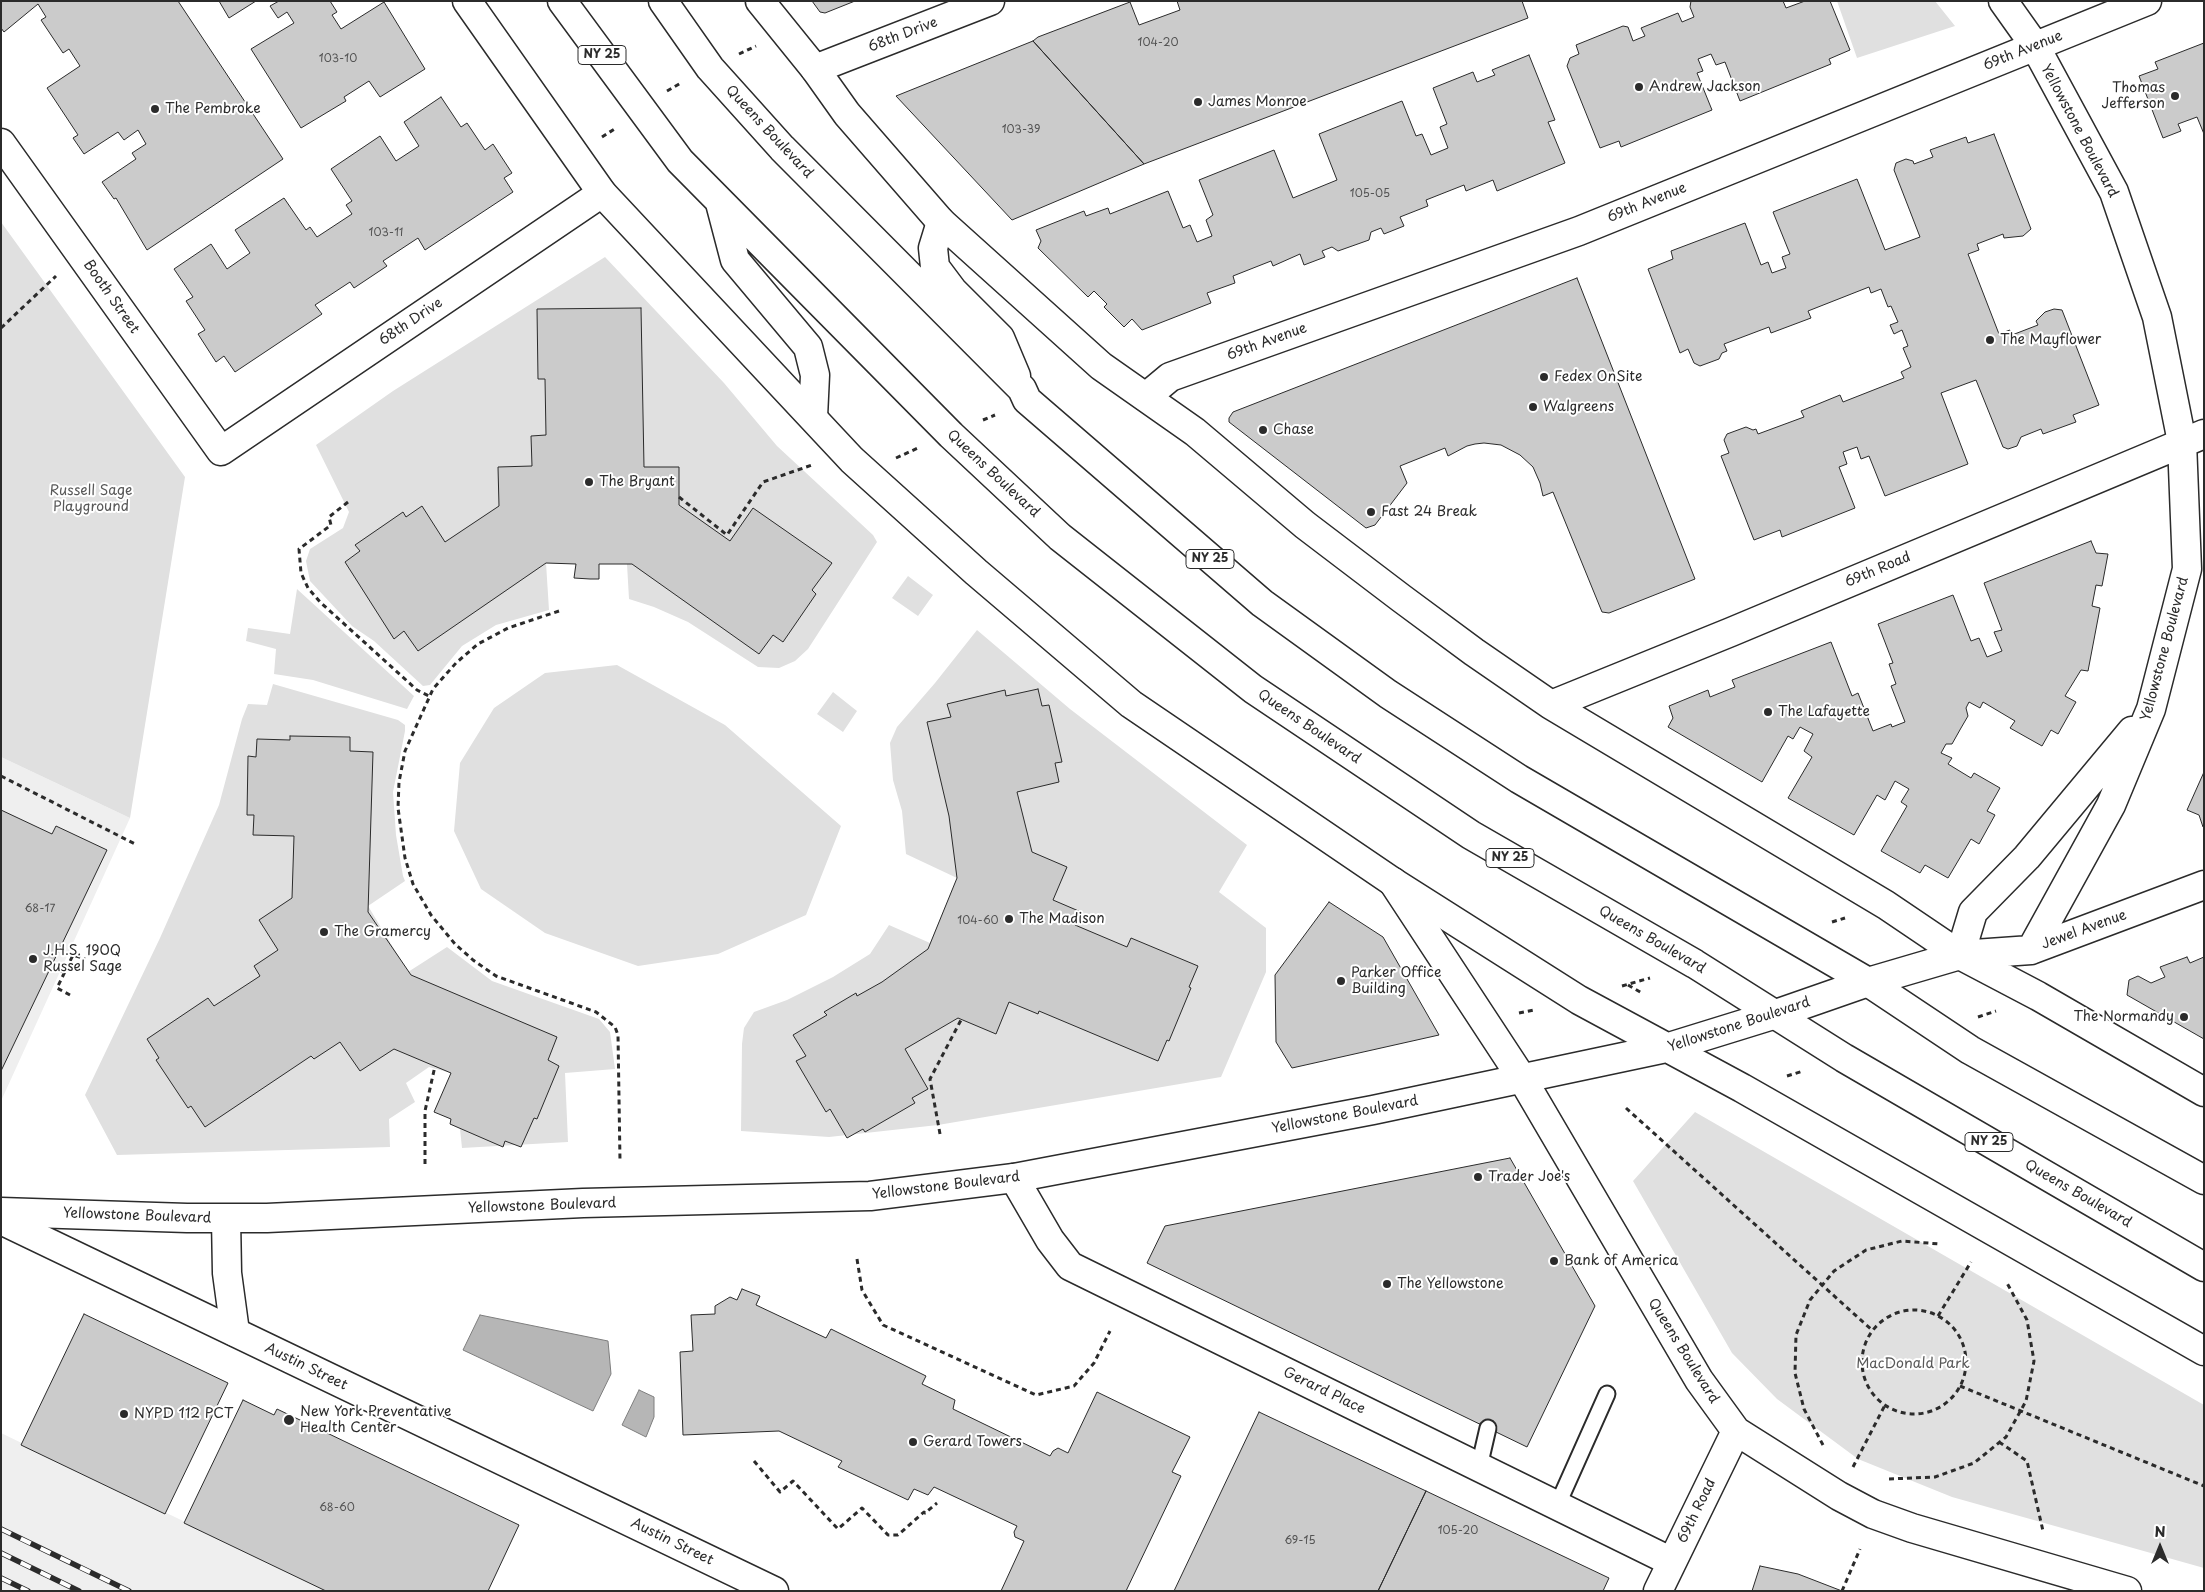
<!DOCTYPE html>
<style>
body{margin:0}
#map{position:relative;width:2205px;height:1592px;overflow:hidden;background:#fff;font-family:"Playpen Sans",sans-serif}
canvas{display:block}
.frame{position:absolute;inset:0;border:2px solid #2b2b2b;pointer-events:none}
.north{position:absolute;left:2135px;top:1522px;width:50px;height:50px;-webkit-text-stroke:4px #fff;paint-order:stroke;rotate:0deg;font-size:14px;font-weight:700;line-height:20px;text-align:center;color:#2b2b2b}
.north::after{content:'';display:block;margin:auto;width:18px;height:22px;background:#2b2b2b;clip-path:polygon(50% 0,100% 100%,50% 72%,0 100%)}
</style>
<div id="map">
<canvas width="2205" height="1592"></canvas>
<div class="frame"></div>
<div class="north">N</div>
</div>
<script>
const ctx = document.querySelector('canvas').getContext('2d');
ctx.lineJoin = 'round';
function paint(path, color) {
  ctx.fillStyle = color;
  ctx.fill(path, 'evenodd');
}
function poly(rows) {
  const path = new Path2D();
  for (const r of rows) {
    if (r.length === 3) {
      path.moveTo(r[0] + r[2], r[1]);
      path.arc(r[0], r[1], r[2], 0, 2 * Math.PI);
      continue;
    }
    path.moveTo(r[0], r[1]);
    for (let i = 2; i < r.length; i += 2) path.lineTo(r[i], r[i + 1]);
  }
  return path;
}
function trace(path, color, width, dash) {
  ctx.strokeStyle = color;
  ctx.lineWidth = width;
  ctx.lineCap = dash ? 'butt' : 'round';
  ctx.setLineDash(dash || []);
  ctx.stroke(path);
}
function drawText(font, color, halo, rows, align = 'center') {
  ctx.font = font + ' "Playpen Sans",sans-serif';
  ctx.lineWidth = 4;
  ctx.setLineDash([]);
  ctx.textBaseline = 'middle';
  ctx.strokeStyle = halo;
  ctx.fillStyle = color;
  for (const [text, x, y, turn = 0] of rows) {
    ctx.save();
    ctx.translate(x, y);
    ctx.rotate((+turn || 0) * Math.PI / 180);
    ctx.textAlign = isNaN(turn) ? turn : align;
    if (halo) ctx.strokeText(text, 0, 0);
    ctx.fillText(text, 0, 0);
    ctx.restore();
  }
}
const built = poly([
 [1,757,130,818,1,1101],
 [1,1433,328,1591,1,1591]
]);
const green = poly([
 [1837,1,1935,1,1955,26,1857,58],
 [1,222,185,477,130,818,1,757],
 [605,257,724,383,777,446,873,535,877,542,808,649,795,661,779,668,758,667,688,622,654,607,629,599,627,564,599,564,599,579,574,578,575,564,546,563,549,610,496,625,462,646,430,685,423,686,374,641,352,626,310,581,306,561,310,549,343,528,349,512,316,445,393,391],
 [908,576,933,595,918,616,892,598],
 [297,589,414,696,407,709,313,680,274,674,276,649,246,641,248,628,290,634],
 [977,630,1070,709,1247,845,1219,892,1266,928,1266,972,1221,1077,938,1125,829,1137,741,1131,742,1044,744,1028,754,1012,787,1000,833,977,870,954,889,925,930,943,957,878,906,854,902,811,893,780,890,743,897,727,935,683],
 [617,665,725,725,841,826,806,915,718,954,638,966,545,933,481,889,454,831,460,763,494,708,545,673],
 [273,684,398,720,405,725,405,731,393,792,396,835,403,876,405,881,368,906,408,972,447,947,492,981,599,1019,610,1032,615,1069,565,1073,568,1142,462,1148,460,1129,450,1124,451,1119,434,1112,451,1073,429,1067,406,1083,415,1102,389,1119,390,1147,117,1155,85,1095,160,938,219,805,242,719,248,704,267,705],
 [833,692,857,711,843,732,817,714],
 [1695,1112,2204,1405,2204,1568,1952,1497,1858,1459,1777,1399,1732,1353,1633,1181]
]);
const water = poly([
 [480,1315,608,1341,611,1374,593,1411,463,1350,480,1315],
 [639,1390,654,1397,654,1417,646,1437,622,1425,639,1390]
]);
const building = poly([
 [1,1,178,1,283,159,147,250,116,198,114,199,102,182,136,159,132,153,146,144,138,130,124,140,118,132,84,154,73,138,78,135,47,88,80,66,69,49,63,53,41,20,46,17,38,4,4,32,1,28,1,1],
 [219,1,256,1,229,18,219,1],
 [279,1,330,1,337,12,332,15,341,29,384,2,425,69,380,97,369,81,344,97,346,101,301,128,251,49,294,23,287,12,278,18,270,6,279,1],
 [812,1,855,1,825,13,820,12,812,1],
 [1177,1,1522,1,1528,18,1144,164,1033,41,1038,37,1130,2,1139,25,1180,10,1177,1],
 [1691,1,1783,1,1786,8,1805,1,1830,1,1850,50,1829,59,1831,64,1740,101,1725,62,1716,65,1711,54,1698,59,1703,71,1697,73,1712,110,1621,147,1619,141,1600,148,1567,66,1570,58,1579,54,1576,45,1623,26,1628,27,1633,41,1645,36,1641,28,1678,13,1682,22,1694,17,1690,7,1691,1],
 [1033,41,1144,164,1012,220,896,96,1033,41],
 [2204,43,2204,134,2197,117,2178,124,2181,131,2163,138,2139,76,2158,69,2155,62,2204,43],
 [1529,55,1555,120,1548,122,1565,163,1497,191,1493,180,1466,191,1464,185,1426,200,1428,206,1400,217,1404,226,1384,234,1381,228,1371,232,1369,240,1338,251,1332,247,1322,251,1325,257,1304,265,1300,254,1273,266,1271,261,1233,276,1235,283,1207,293,1211,303,1142,330,1132,319,1124,327,1104,307,1107,304,1094,291,1088,297,1038,248,1041,241,1036,230,1084,211,1086,216,1108,208,1110,214,1168,191,1183,228,1190,225,1197,242,1212,236,1206,220,1213,215,1199,180,1274,150,1293,198,1337,180,1319,134,1402,101,1416,136,1422,134,1431,155,1448,148,1440,127,1447,124,1433,88,1473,72,1477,82,1495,75,1492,70,1529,55],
 [441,97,461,127,467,123,485,150,493,144,512,173,504,178,513,192,425,250,418,238,383,261,387,266,354,288,350,282,315,305,322,314,235,372,224,356,216,362,198,334,205,330,186,301,193,297,174,269,211,244,227,269,250,253,235,230,284,198,306,230,310,227,317,237,352,214,346,205,352,201,331,169,380,136,396,161,419,146,404,122,441,97],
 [1994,134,2031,229,2023,236,2004,238,2003,234,1977,244,1979,250,1968,254,1999,334,2010,330,2012,335,2038,325,2036,321,2045,312,2054,309,2062,310,2099,405,2073,415,2076,422,2043,434,2041,429,2021,437,2017,446,2008,449,2003,447,1976,380,1941,393,1968,464,1885,496,1869,456,1861,459,1857,447,1843,452,1847,464,1839,467,1855,508,1782,537,1780,530,1754,540,1721,456,1729,453,1724,440,1727,434,1746,427,1753,430,1756,429,1758,434,1804,417,1801,411,1840,395,1843,402,1904,378,1901,372,1911,367,1903,348,1908,346,1902,330,1894,334,1890,325,1898,322,1891,306,1888,307,1881,289,1871,293,1869,287,1808,311,1811,318,1771,333,1769,327,1724,344,1727,351,1722,353,1719,359,1700,366,1694,363,1688,349,1680,353,1648,269,1673,259,1671,251,1745,223,1761,265,1768,262,1772,273,1786,268,1782,257,1790,254,1773,212,1857,179,1885,250,1920,237,1894,170,1896,163,1906,159,1913,161,1914,164,1933,157,1930,150,1966,137,1968,143,1994,134],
 [1577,278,1695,579,1609,613,1602,612,1553,492,1543,496,1540,483,1533,467,1520,455,1501,445,1484,443,1475,444,1467,446,1448,456,1445,448,1400,466,1407,483,1375,525,1366,528,1229,422,1229,418,1233,412,1577,278],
 [641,308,644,467,679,467,679,505,730,541,753,508,832,563,812,590,816,594,783,642,773,635,759,654,632,564,599,564,599,579,590,579,574,578,576,564,546,563,418,651,404,631,394,639,345,562,360,551,355,545,403,512,406,517,422,506,445,542,499,506,498,467,532,466,531,436,546,435,545,379,538,379,537,309,641,308],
 [2091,541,2096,553,2108,554,2102,586,2096,585,2092,606,2100,608,2088,671,2081,670,2065,696,2076,702,2058,734,2051,730,2042,746,2010,728,2015,721,1983,702,1980,708,1969,702,1966,708,1968,716,1961,728,1952,744,1946,744,1941,753,1952,758,1948,764,1971,778,1974,773,2000,788,1987,811,1995,815,1979,844,1971,839,1948,878,1925,865,1920,873,1881,851,1907,806,1901,802,1909,789,1895,781,1885,800,1877,795,1854,835,1788,798,1812,757,1804,751,1813,734,1800,727,1793,739,1788,736,1762,782,1668,727,1673,718,1669,706,1708,690,1710,697,1735,687,1732,680,1831,642,1852,696,1858,693,1873,731,1891,724,1892,727,1905,722,1891,686,1896,684,1889,664,1893,663,1878,624,1953,595,1971,641,1979,638,1987,657,2002,651,1994,632,2002,630,1984,583,2091,541],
 [1038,689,1042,706,1049,705,1062,762,1055,763,1059,782,1017,792,1032,852,1067,867,1053,900,1081,912,1075,925,1127,947,1131,938,1198,966,1189,987,1191,988,1169,1041,1167,1040,1158,1061,1039,1011,1038,1014,1009,1002,996,1034,958,1018,905,1049,928,1089,912,1098,915,1103,865,1132,863,1129,847,1138,830,1109,826,1112,796,1061,806,1056,793,1035,827,1015,824,1012,856,993,857,996,882,982,928,949,957,878,949,816,927,722,951,717,947,704,1005,690,1006,696,1038,689],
 [290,736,350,737,350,751,373,752,368,912,411,975,557,1037,548,1060,559,1066,537,1119,534,1118,521,1147,505,1141,503,1147,450,1124,451,1119,434,1112,451,1073,394,1049,360,1071,340,1042,314,1059,311,1056,205,1127,191,1106,188,1108,156,1060,159,1058,147,1039,208,998,214,1006,260,976,254,966,278,950,259,920,292,898,294,836,253,835,254,815,247,815,248,756,256,757,257,739,290,740,290,736],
 [2204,772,2204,826,2203,827,2199,815,2187,810,2204,772],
 [1,810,52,834,56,826,107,850,1,1071,1,810],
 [1329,902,1383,937,1439,1035,1292,1068,1276,1042,1275,975,1329,902],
 [2187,957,2190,963,2204,957,2204,1039,2127,995,2129,980,2138,976,2151,983,2165,977,2160,967,2187,957],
 [1510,1158,1595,1306,1527,1447,1147,1263,1165,1226,1510,1158],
 [742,1289,760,1296,756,1305,826,1338,831,1329,926,1376,922,1384,955,1400,953,1409,1050,1456,1053,1451,1058,1448,1068,1453,1097,1392,1190,1437,1172,1472,1181,1476,1126,1591,1001,1591,1024,1541,1015,1537,1014,1532,1017,1526,934,1487,928,1495,914,1489,908,1500,838,1467,842,1461,779,1431,683,1435,680,1352,693,1351,691,1315,715,1314,715,1306,730,1297,737,1300,742,1289],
 [84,1314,228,1383,165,1514,21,1445,84,1314],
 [243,1400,274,1415,277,1409,519,1525,488,1591,326,1591,184,1523,243,1400],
 [1259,1412,1426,1491,1378,1591,1174,1591,1259,1412],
 [1426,1491,1609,1578,1603,1591,1378,1591,1426,1491],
 [1760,1566,1798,1574,1842,1591,1752,1591,1760,1566]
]);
const path = poly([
 [739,54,756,46],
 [667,91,681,83],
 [602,137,616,128],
 [1,328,56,276],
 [983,420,995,415],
 [896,458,918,448],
 [679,497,727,535,763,482,812,465],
 [348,502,329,517,331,525,299,549,301,573,308,588,320,602,417,690,429,696],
 [559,611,508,628,478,644,456,663,433,689,405,751,399,782,398,808,405,858,413,884,431,915,455,944,473,960,496,976,596,1012,615,1027,618,1035,620,1161],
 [1,776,137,845],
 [1832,922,1845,918],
 [50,969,65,972],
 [1628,985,1642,993],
 [1622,986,1650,978],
 [70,995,57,988,73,955,85,959],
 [1519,1013,1534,1010],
 [1978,1017,1996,1011],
 [1787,1076,1803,1071],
 [1626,1108,1873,1331],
 [940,1134,930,1079,961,1020],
 [425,1164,425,1111,435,1066],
 [857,1259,862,1290,883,1325,1036,1395,1074,1386,1094,1363,1110,1331],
 [1914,1362,52],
 [1938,1316,1971,1262],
 [1960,1386,2204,1486],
 [1999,1442,2027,1461,2043,1531],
 [1823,1445,1804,1409,1795,1373,1796,1335,1810,1300,1834,1271,1866,1250,1902,1241,1940,1244],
 [754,1461,780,1492,793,1481,838,1529,862,1508,888,1535,898,1535,924,1512,925,1513,937,1503],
 [1853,1467,1885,1405],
 [1889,1479,1935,1477,1974,1463,2006,1437,2026,1401,2034,1361,2027,1320,2007,1283],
 [1842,1591,1860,1549]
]);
const service = poly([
 [1479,1467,1488,1428],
 [1557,1506,1607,1394]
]);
const minor = poly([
 [2003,1,2035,46,2114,192,2157,317,2182,442],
 [815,69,990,1],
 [1,143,221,451,602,193],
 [1146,397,1170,377,1579,231,2147,1],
 [1393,882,1523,1080,1699,1380,1736,1431,1839,1496,1873,1514,1912,1528,2127,1591],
 [1014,1178,1050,1240,1070,1266,1672,1562],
 [1,1220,774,1591],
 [1658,1591,1736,1431]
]);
const tertiary = poly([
 [467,1,602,193,852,460,976,572,1131,704,1393,882,1579,1000,1742,1088,2204,1351],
 [760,1,815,69,847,114,941,222,1101,366,1195,432,1305,525,1401,598,1474,652,1551,705,1886,905,1960,955,2038,996,2204,1092],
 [1551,705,1731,632,2204,434],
 [2031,950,2111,805,2151,709,2187,569,2182,442],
 [1960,955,1973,912,2027,857,2132,731],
 [1,1212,187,1218,267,1218,583,1203,870,1196,1014,1178,1373,1110,1666,1048,1776,1014,1868,982,1960,955,2031,950,2204,885],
 [226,1218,227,1273,235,1332]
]);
const primary = poly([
 [562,1,680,161,951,435,1060,537,1253,689,1471,835,1695,964,1844,1058,2204,1267],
 [663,1,710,68,782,148,1022,389,1027,400,1262,603,1388,694,1519,779,1868,982,1970,1050,2204,1180],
 [720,203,735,260,808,347,815,375,813,417],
 [941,222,933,248,935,267,953,291,1000,338,1016,376]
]);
const rail = poly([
 [1,1529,129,1591],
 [1,1553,79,1591],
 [1,1578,28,1591]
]);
const markers = [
 [1639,87,5,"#2b2b2b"],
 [2175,96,5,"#2b2b2b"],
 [1198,102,5,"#2b2b2b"],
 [155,109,5,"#2b2b2b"],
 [1990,340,5,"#2b2b2b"],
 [1544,377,5,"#2b2b2b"],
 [1533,407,5,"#2b2b2b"],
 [1263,430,5,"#2b2b2b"],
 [589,482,5,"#2b2b2b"],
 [1371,512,5,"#2b2b2b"],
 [1768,712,5,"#2b2b2b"],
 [1009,919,5,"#2b2b2b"],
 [324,932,5,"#2b2b2b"],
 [33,959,5,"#2b2b2b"],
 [1341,981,5,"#2b2b2b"],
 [2184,1017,5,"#2b2b2b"],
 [1478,1177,5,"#2b2b2b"],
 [1554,1261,5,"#2b2b2b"],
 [1387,1284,5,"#2b2b2b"],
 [124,1414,5,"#2b2b2b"],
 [289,1420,6,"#2b2b2b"],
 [913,1442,5,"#2b2b2b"]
];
const numberNames = [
 ["104-20",1158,43],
 ["103-10",338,59],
 ["103-39",1021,130],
 ["105-05",1370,194],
 ["103-11",386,233],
 ["68-17",40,909],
 ["104-60",978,921],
 ["68-60",337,1508],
 ["105-20",1458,1531],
 ["69-15",1300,1541]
];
const shields = [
 [602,55,48],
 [1210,559,48],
 [1510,858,48],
 [1989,1142,48]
];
const shieldNames = [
 ["NY 25",602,55],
 ["NY 25",1210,559],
 ["NY 25",1510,858],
 ["NY 25",1989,1142]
];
const streetNames = [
 ["68th Drive",903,35,-21],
 ["69th Avenue",2023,51,-22],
 ["Yellowstone Boulevard",2079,131,62],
 ["Queens Boulevard",769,132,47],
 ["69th Avenue",1647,203,-22],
 ["Booth Street",111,297,55],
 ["68th Drive",411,322,-34],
 ["69th Avenue",1267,342,-20],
 ["Queens Boulevard",993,474,43],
 ["69th Road",1878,570,-23],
 ["Yellowstone Boulevard",2165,649,-75],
 ["Queens Boulevard",1309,727,34],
 ["Jewel Avenue",2084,930,-20],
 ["Queens Boulevard",1652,940,30],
 ["Yellowstone Boulevard",1739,1025,-18],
 ["Yellowstone Boulevard",1345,1115,-11],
 ["Yellowstone Boulevard",946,1186,-7],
 ["Queens Boulevard",2078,1194,30],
 ["Yellowstone Boulevard",542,1206,-2],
 ["Yellowstone Boulevard",137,1216,2],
 ["Queens Boulevard",1683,1351,58],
 ["Austin Street",306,1367,26],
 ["Gerard Place",1324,1391,26],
 ["69th Road",1697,1511,-64],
 ["Austin Street",672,1542,26]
];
const poiNames = [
 ["Andrew Jackson",1649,87],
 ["Thomas",2165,88,"right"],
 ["Jefferson",2165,104,"right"],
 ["James Monroe",1208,102],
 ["The Pembroke",165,109],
 ["The Mayflower",2000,340],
 ["Fedex OnSite",1554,377],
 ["Walgreens",1543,407],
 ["Chase",1273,430],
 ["The Bryant",599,482],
 ["Fast 24 Break",1381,512],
 ["The Lafayette",1778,712],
 ["The Madison",1019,919],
 ["The Gramercy",334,932],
 ["J.H.S. 190Q",43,951],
 ["Russel Sage",43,967],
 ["Parker Office",1351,973],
 ["Building",1351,989],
 ["The Normandy",2174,1017,"right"],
 ["Trader Joe's",1488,1177],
 ["Bank of America",1564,1261],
 ["The Yellowstone",1397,1284],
 ["New York Preventative",300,1412],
 ["Health Center",300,1428],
 ["NYPD 112 PCT",134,1414],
 ["Gerard Towers",923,1442]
];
const parkNames = [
 ["Russell Sage",91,491],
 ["Playground",91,507],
 ["MacDonald Park",1913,1364]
];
paint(built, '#efefef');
paint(green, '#e0e0e0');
paint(water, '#b6b6b6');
trace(water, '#7e7e7e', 1);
paint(building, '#cbcbcb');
trace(building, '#2b2b2b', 1);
trace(service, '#2b2b2b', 19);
trace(minor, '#2b2b2b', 31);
trace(tertiary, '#2b2b2b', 31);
trace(primary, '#2b2b2b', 31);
trace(path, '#2b2b2b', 3, [5, 4]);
trace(service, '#fff', 15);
trace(minor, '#fff', 28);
trace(tertiary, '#fff', 28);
trace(primary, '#fff', 28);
trace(rail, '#2b2b2b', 5.5);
trace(rail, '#fff', 4, [11]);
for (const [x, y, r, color] of markers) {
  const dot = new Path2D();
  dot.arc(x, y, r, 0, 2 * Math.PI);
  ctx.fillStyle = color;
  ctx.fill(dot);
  trace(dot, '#fff', 2);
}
drawText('11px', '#535353', null, numberNames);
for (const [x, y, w] of shields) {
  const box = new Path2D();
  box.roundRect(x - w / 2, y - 9.5, w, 19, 4);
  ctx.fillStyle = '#fff';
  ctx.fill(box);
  trace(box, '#2b2b2b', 1);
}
drawText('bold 12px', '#2b2b2b', null, shieldNames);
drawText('14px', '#2b2b2b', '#fff', streetNames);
drawText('14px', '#2b2b2b', '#fff', poiNames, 'left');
drawText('14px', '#585858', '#fff', parkNames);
</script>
